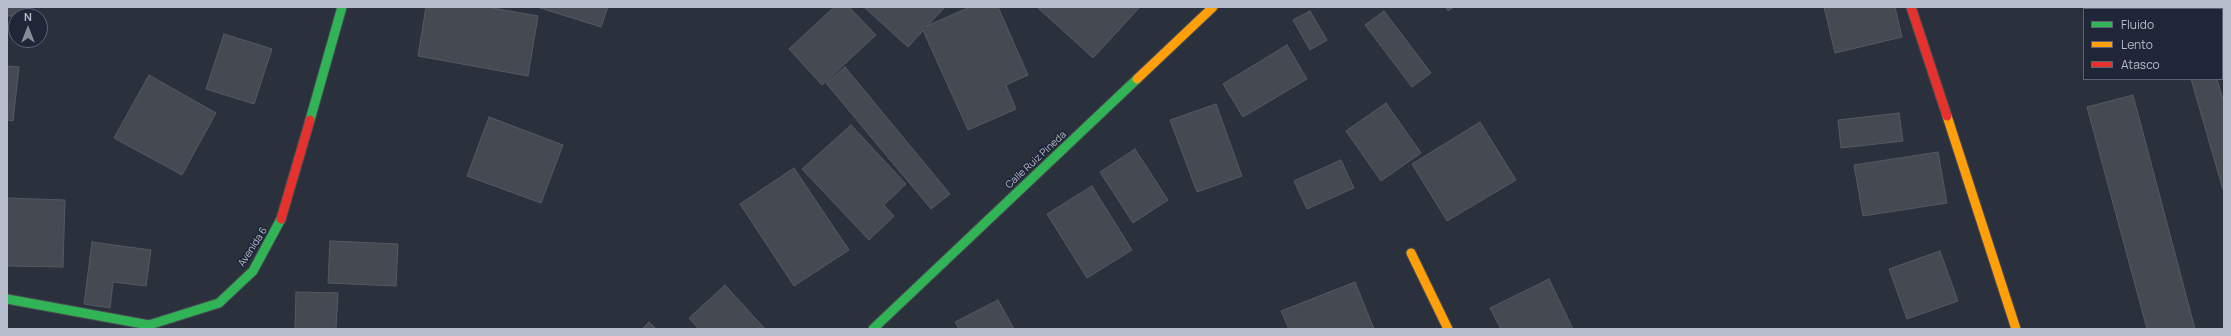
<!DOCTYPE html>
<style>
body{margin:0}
#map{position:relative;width:2231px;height:336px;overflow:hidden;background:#2b313c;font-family:Manrope,sans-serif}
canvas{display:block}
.frame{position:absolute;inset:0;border:8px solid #b7bdcc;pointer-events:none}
.legend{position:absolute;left:2083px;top:8px;width:140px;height:72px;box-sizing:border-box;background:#1f2637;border:1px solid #5c6273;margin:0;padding:5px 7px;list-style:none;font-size:12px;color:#b7bdcc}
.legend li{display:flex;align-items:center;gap:8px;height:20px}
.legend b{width:20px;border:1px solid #5c6273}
.north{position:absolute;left:8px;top:8px;width:40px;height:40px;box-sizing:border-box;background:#1f2637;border:1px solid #5c6273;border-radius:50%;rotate:0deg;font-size:11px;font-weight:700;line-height:16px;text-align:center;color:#b7bdcc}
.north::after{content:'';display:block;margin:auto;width:14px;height:18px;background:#868c9a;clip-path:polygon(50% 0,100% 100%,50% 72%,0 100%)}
</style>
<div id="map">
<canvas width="2231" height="336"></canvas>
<div class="frame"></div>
<ul class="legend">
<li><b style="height:5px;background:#30b455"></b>Fluido</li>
<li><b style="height:5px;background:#ff9f0a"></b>Lento</li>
<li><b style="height:5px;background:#e5322d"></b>Atasco</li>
</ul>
<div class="north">N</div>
</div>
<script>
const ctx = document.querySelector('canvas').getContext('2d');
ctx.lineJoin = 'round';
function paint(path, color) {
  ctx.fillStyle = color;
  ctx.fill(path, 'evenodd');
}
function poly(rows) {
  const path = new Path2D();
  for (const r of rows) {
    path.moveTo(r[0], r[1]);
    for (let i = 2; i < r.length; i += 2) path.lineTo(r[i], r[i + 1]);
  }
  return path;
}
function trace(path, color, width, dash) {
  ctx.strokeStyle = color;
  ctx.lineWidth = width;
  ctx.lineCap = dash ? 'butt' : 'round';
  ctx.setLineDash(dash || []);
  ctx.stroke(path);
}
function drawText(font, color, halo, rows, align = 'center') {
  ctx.font = font + ' Manrope,sans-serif';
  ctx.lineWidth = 3.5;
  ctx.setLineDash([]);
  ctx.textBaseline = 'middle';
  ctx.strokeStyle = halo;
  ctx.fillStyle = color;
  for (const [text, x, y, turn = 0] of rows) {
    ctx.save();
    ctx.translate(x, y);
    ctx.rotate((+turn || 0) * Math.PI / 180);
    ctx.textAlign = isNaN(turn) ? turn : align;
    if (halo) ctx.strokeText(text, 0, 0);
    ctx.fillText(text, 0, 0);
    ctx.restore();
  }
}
const building = poly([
 [7,7,32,7,31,16,7,16,7,7],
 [426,7,487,7,538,16,528,76,418,56,426,7],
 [537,7,608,7,601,27,537,7],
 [834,7,849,7,876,35,822,85,789,49,834,7],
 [864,7,943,7,944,8,908,47,864,7],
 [970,7,998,7,1028,75,1006,85,1016,109,968,130,922,28,970,7],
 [1037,7,1138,7,1139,8,1093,58,1037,7],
 [1446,7,1454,7,1448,11,1446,7],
 [1824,7,1895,7,1902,37,1835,53,1824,7],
 [2158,7,2183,7,2183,9,2158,9,2158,7],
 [1310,11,1327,40,1310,50,1293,20,1310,11],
 [1384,11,1431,73,1412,87,1365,25,1384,11],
 [224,34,272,49,254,104,206,89,224,34],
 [1287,45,1307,79,1243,117,1223,84,1287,45],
 [7,66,19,67,13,121,7,120,7,66],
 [845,67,950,194,931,209,826,83,845,67],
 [149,75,216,113,182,175,114,138,149,75],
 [2191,79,2217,79,2224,103,2224,193,2191,79],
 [2133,95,2195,329,2147,329,2087,107,2133,95],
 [1386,103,1421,153,1381,181,1346,131,1386,103],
 [1216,104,1242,176,1197,192,1170,120,1216,104],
 [1899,113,1903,141,1841,148,1838,120,1899,113],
 [489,117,563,145,541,203,467,176,489,117],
 [1480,122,1516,180,1447,221,1412,164,1480,122],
 [851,125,906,184,884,205,894,216,869,240,802,169,851,125],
 [1135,149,1168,200,1133,223,1100,172,1135,149],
 [1938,152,1947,203,1863,216,1854,165,1938,152],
 [1341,160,1354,188,1307,209,1294,181,1341,160],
 [794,168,849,250,794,286,740,204,794,168],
 [1092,186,1132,250,1087,278,1047,214,1092,186],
 [7,198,65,200,63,267,7,266,7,198],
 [330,241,398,244,396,286,328,283,330,241],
 [92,242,151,250,146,286,113,282,110,308,84,304,92,242],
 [1940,251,1958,301,1907,319,1889,269,1940,251],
 [1549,279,1573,329,1501,329,1490,308,1549,279],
 [1355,282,1374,329,1289,329,1281,311,1355,282],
 [725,285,765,329,699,329,689,318,725,285],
 [296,292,338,293,336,329,295,329,296,292],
 [998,300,1014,329,959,329,955,322,998,300],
 [649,322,656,329,642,329,649,322]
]);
const fast = poly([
 [310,120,342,7],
 [7,299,149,325,219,303,253,271,281,219],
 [873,329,1137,79]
]);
const slow = poly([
 [1137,79,1213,7],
 [1947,116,2016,329],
 [1411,253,1448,329]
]);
const jam = poly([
 [1911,7,1947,116],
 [281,219,310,120]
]);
const streetNames = [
 ["Calle Ruiz Pineda",1036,160,-43],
 ["Avenida 6",253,247,-57]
];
paint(building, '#444952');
trace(building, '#545963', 1);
trace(fast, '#484c54', 11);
trace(slow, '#484c54', 11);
trace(jam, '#484c54', 11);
trace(fast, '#30b455', 9);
trace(slow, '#ff9f0a', 9);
trace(jam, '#e5322d', 9);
drawText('10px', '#b7bdcc', '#1f2637', streetNames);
</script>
